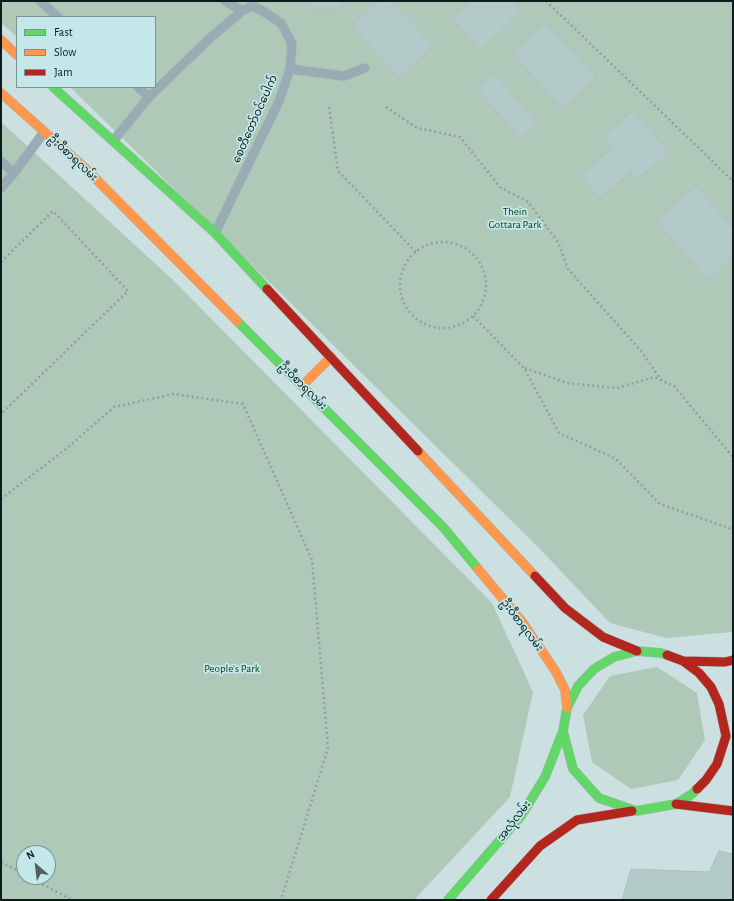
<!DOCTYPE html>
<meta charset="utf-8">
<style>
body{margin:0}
#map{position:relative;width:734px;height:901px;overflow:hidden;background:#ccdfe1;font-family:"Alegreya Sans",sans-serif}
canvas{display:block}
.frame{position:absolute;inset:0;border:2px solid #0e1b1c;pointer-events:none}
.legend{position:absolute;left:16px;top:16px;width:140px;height:72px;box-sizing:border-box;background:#c4e7e9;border:1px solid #7b9597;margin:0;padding:5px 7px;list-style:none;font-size:12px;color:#0e1b1c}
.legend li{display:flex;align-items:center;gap:8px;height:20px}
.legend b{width:20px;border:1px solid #7b9597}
.north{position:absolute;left:16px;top:845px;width:40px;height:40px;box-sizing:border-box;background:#c4e7e9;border:1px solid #7b9597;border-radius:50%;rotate:332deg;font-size:11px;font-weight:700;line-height:16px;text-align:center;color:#0e1b1c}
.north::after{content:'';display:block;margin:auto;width:14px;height:18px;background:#506061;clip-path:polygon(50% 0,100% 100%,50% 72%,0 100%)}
</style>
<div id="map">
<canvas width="734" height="901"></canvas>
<div class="frame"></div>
<ul class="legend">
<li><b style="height:5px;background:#63d668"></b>Fast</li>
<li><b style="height:5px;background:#ff974d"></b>Slow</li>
<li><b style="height:5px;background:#b3261e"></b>Jam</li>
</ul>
<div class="north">N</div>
</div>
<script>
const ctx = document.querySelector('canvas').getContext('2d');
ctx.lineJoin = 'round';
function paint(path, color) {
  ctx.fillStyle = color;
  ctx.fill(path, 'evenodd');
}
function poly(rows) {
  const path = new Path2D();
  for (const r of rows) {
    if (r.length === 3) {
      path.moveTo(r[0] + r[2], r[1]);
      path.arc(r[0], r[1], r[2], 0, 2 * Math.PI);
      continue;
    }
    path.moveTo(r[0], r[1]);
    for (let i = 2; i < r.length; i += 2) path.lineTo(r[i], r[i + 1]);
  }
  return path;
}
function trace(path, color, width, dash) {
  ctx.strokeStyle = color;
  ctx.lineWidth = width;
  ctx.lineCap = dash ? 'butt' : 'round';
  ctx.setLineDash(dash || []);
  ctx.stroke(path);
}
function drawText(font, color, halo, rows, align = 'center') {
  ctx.font = font + ' "Alegreya Sans","Noto Sans Myanmar",sans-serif';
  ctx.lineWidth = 3.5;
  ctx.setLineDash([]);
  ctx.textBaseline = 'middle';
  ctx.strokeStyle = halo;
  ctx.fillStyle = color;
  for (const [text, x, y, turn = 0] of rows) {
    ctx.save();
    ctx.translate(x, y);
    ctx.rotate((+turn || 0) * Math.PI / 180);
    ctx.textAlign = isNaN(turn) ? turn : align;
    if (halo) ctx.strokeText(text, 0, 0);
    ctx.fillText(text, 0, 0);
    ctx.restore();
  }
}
const green = poly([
 [1,1,733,1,733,632,666,638,610,623,539,548,237,250,70,87,155,87,155,17,17,17,17,37,1,23],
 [1,122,173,280,492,603,533,692,510,797,414,900,1,900],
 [24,853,48,853,48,877,24,877],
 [657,667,697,693,705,740,678,780,631,789,592,762,583,715,610,676]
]);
const building = poly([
 [305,1,345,1,337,9,312,9,305,1],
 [378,1,392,1,434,46,399,78,351,26,378,1],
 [470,1,513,1,522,11,481,50,451,18,470,1],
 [545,22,597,77,563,109,511,53,545,22],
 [495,73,538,123,520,139,476,88,495,73],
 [634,110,670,153,637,179,631,172,599,199,580,175,612,148,603,136,634,110],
 [696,185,733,227,733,258,707,281,656,220,696,185],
 [719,851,733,854,733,900,622,900,631,869,709,872,719,851]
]);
const path = poly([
 [546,1,733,181],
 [329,107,338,171,416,252],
 [386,107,417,128,460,137,500,187,528,202,558,242,568,269,641,351,662,381],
 [443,285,43],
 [1,262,53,211,128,291,1,414],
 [473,316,524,368,559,433,616,459,660,504,729,528,732,531,733,531],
 [525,368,567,383,617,388,654,377,674,386,733,457],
 [1,499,66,449,114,407,173,394,243,404,312,560,328,748,281,900],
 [1,862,24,874],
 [29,877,72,900]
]);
const lane = poly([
 [40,1,58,17],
 [225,1,242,11],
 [290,69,344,76,365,68],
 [138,87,149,97],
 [113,141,149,97,209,39,242,11,253,6,264,12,281,23,292,44,290,69,279,101,215,233],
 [1,161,14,173],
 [1,188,14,173,44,132]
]);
const fast = poly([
 [53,87,215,233,267,289],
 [237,321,443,527,478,569],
 [667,655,661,653,637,651,614,657,594,669,578,686,567,708,563,731,573,769,599,798,636,811,676,804,692,794,697,789],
 [448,900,521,816,545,777,563,731]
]);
const slow = poly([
 [1,40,17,55],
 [1,93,85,168,237,321],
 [302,386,331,357],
 [418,451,535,576],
 [478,569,523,623,556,672,565,690,567,708]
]);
const jam = poly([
 [267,289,418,451],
 [535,576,565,608,603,637,637,651],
 [667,655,683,661,725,662,733,660],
 [683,661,699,673,711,687,719,704,726,736,717,764,706,780,697,789],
 [676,804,733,811],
 [491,900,540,846,577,820,632,811]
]);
const streetNames = [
 ["စေတီတော်ဝင်ပေါက်",255,119,-66],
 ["ဦးဝီစာရလမ်း",73,158,43],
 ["ဦးဝီစာရလမ်း",303,386,45],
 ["ဦးဝီစာရလမ်း",522,625,53],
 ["အလုံလမ်း",514,821,-53]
];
const parkNames = [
 ["Thein",515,212],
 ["Gottara Park",515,225],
 ["People's Park",232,669]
];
paint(green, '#aec9b8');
paint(building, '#b2cac7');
trace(building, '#afbebd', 1);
trace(lane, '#abbabc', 10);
trace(fast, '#abbabc', 10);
trace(slow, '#abbabc', 10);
trace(jam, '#abbabc', 10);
trace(path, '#90a0a5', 2.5, [2, 3]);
trace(lane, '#99acb4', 9);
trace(fast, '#63d668', 9);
trace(slow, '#ff974d', 9);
trace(jam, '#b3261e', 9);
drawText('11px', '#0e1b1c', '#c4e7e9', streetNames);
drawText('11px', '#074315', '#c4e7e9', parkNames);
</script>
